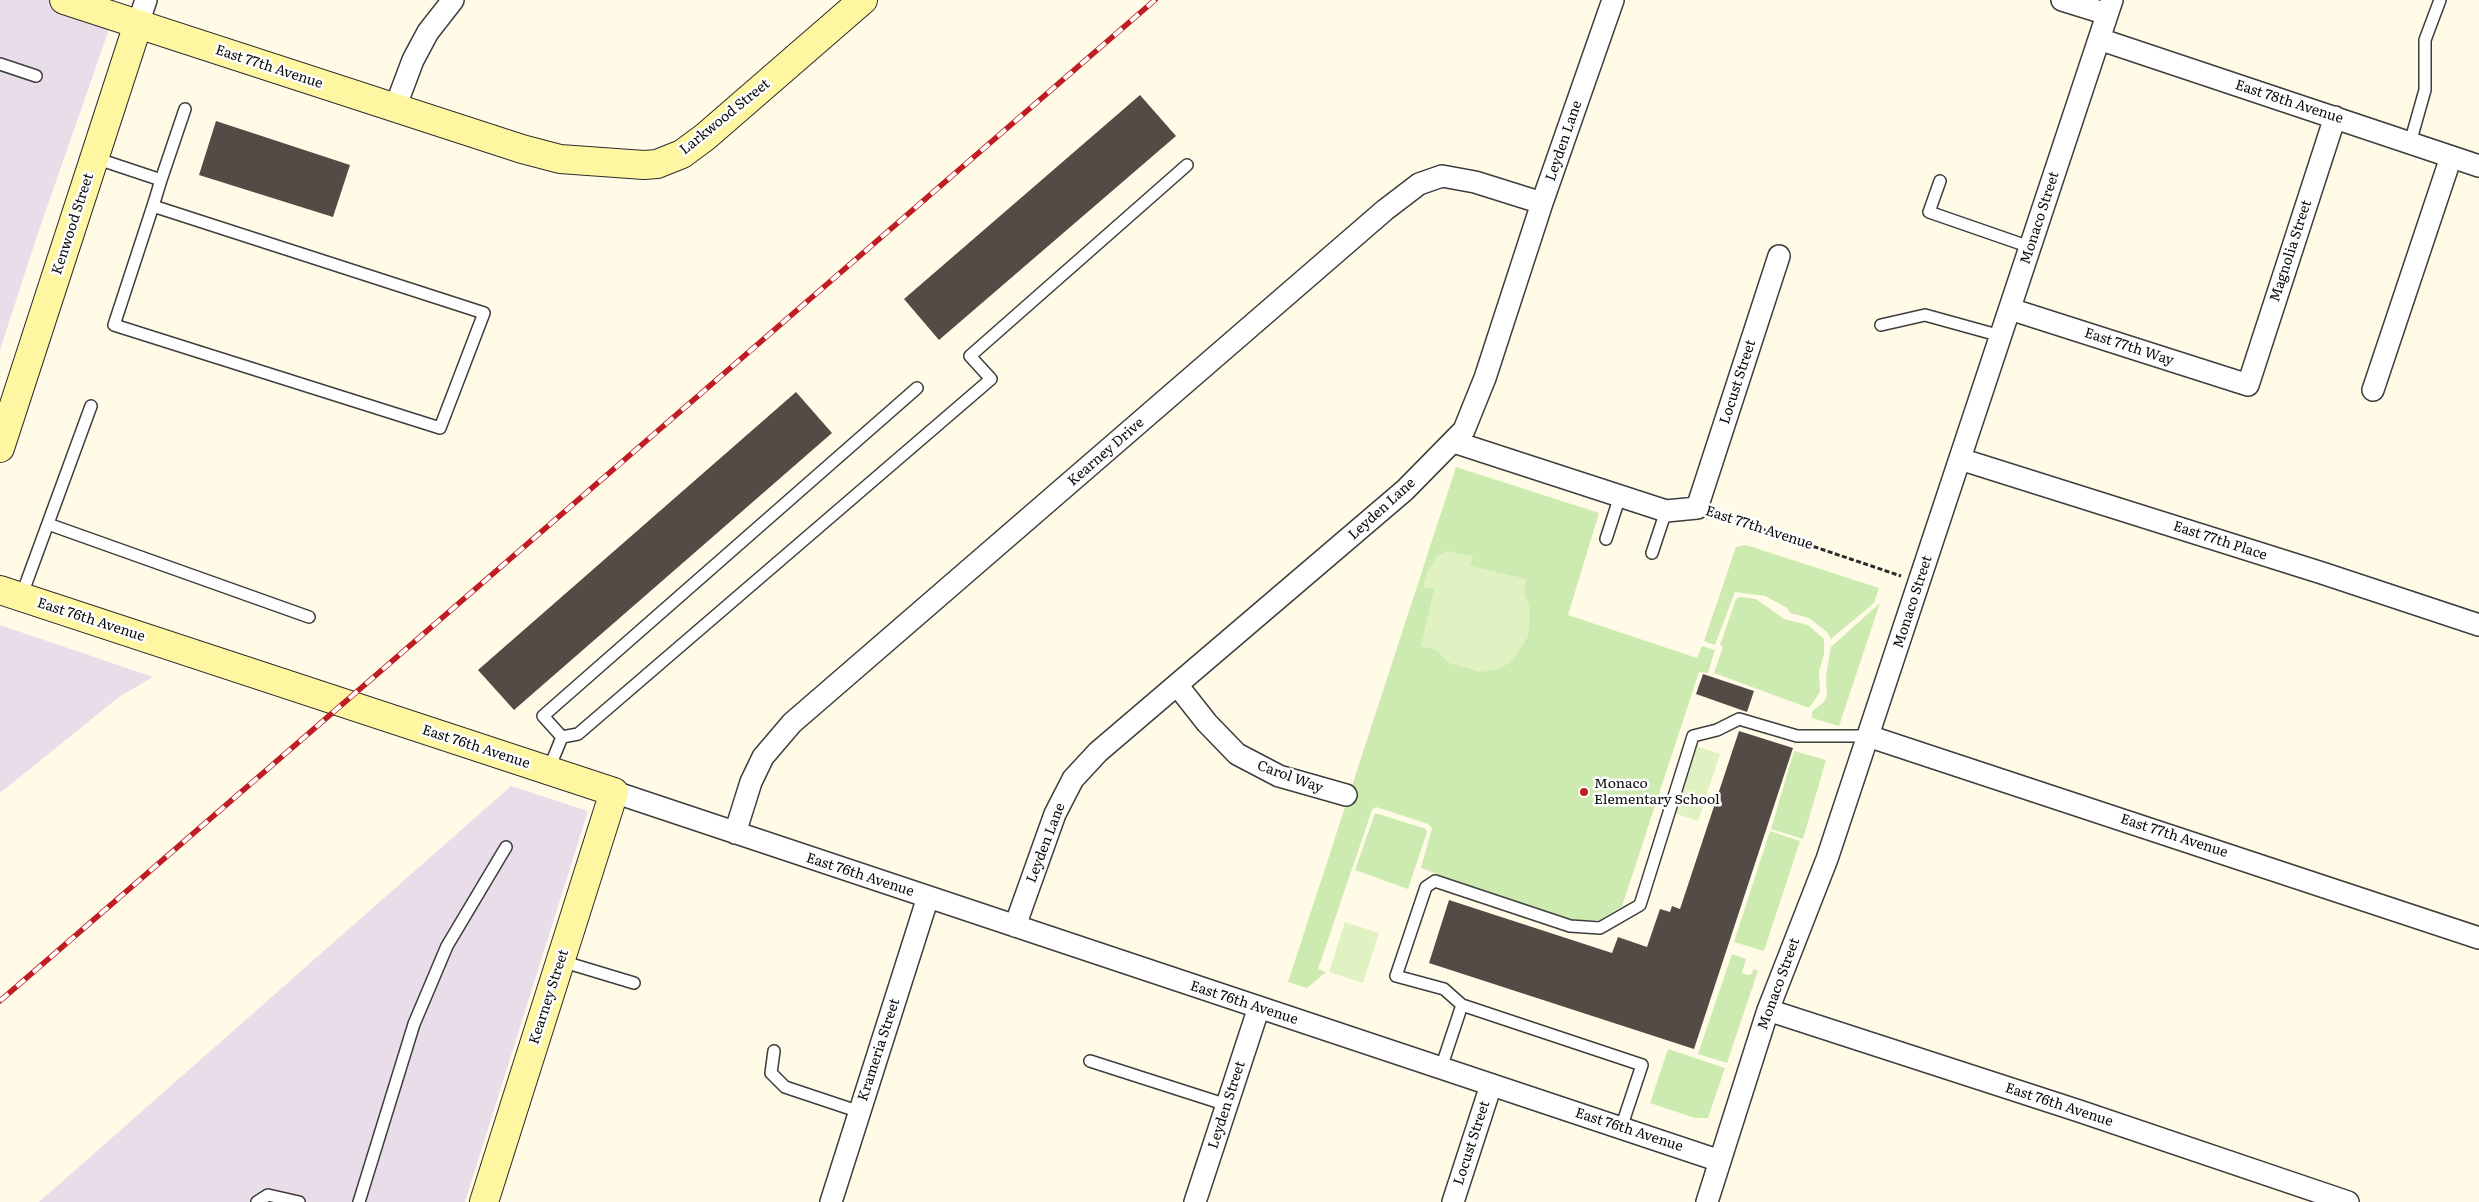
<!DOCTYPE html>
<style>
body{margin:0}
canvas{display:block;background:#fffbe7}
</style>
<canvas width="2479" height="1202"></canvas>
<script>
const ctx = document.querySelector('canvas').getContext('2d');
ctx.lineJoin = 'round';
function paint(path, color) {
  ctx.fillStyle = color;
  ctx.fill(path, 'evenodd');
}
function poly(rows) {
  const path = new Path2D();
  for (const r of rows) {
    path.moveTo(r[0], r[1]);
    for (let i = 2; i < r.length; i += 2) path.lineTo(r[i], r[i + 1]);
  }
  return path;
}
function trace(path, color, width, dash) {
  ctx.strokeStyle = color;
  ctx.lineWidth = width;
  ctx.lineCap = dash ? 'butt' : 'round';
  ctx.setLineDash(dash || []);
  ctx.stroke(path);
}
function drawText(font, color, halo, rows, align = 'center') {
  ctx.font = font + ' Literata,serif';
  ctx.lineWidth = 5;
  ctx.setLineDash([]);
  ctx.textBaseline = 'middle';
  ctx.strokeStyle = halo;
  ctx.fillStyle = color;
  for (const [text, x, y, turn = 0] of rows) {
    ctx.save();
    ctx.translate(x, y);
    ctx.rotate((+turn || 0) * Math.PI / 180);
    ctx.textAlign = isNaN(turn) ? turn : align;
    if (halo) ctx.strokeText(text, 0, 0);
    ctx.fillText(text, 0, 0);
    ctx.restore();
  }
}
const industrial = poly([
 [0,0,67,0,114,15,38,233,0,350],
 [0,625,153,677,119,697,0,793],
 [511,786,588,811,465,1202,39,1202]
]);
const green = poly([
 [1456,467,1599,513,1568,615,1697,658,1702,646,1715,650,1708,673,1699,672,1622,906,1600,920,1562,920,1421,868,1432,828,1428,824,1376,807,1372,810,1318,969,1326,972,1307,988,1288,982],
 [1746,545,1879,588,1874,603,1831,639,1827,632,1809,618,1790,613,1787,608,1765,596,1735,592,1715,645,1704,641,1736,547],
 [1740,597,1756,599,1784,619,1808,625,1824,639,1824,654,1819,672,1820,692,1809,708,1714,673,1723,647,1720,645,1736,599],
 [1880,603,1839,726,1812,718,1812,711,1824,702,1827,696,1826,676,1831,647],
 [1794,751,1826,760,1803,839,1771,829],
 [1375,813,1426,829,1427,832,1408,889,1355,870],
 [1770,831,1800,841,1764,951,1734,942],
 [1732,954,1746,959,1742,973,1748,975,1752,974,1753,969,1758,971,1727,1063,1698,1054],
 [1668,1049,1725,1068,1708,1118,1695,1118,1650,1103]
]);
const pitch = poly([
 [1447,551,1473,556,1470,566,1527,579,1524,592,1529,606,1530,619,1528,637,1510,663,1495,670,1480,672,1449,663,1436,650,1421,646,1434,589,1423,587,1427,572,1437,556],
 [1696,746,1720,754,1698,821,1674,813],
 [1345,922,1379,933,1363,983,1329,972]
]);
const building = poly([
 [1140,95,1176,136,939,340,904,299],
 [216,121,350,165,333,217,199,175],
 [796,392,832,433,514,710,478,670],
 [1703,674,1754,691,1747,712,1696,694],
 [1739,731,1793,748,1694,1049,1429,963,1449,900,1612,953,1618,937,1647,947,1660,909,1670,912,1672,906,1680,909]
]);
const path = poly([
 [1714,513,1901,576]
]);
const lane = poly([
 [0,64,36,76],
 [2410,143,2425,90,2425,40,2440,0],
 [95,158,161,180,185,109],
 [1940,181,1929,212,2030,247],
 [153,206,484,313,440,428,114,325,153,206,161,180],
 [1881,325,1925,315,2001,336],
 [48,524,309,617],
 [1606,539,1620,496],
 [1652,553,1666,511],
 [21,597,91,406],
 [562,737,578,734,991,379,970,356,1187,165],
 [548,771,562,737,543,716,917,388],
 [561,961,634,983],
 [1462,1005,1444,989,1396,976,1426,887,1435,881,1570,926,1600,928,1640,905,1693,736,1717,730,1739,719,1797,736,1868,736],
 [774,1051,771,1073,785,1087,860,1112],
 [1090,1061,1227,1105],
 [1441,1068,1462,1005,1642,1065,1621,1128],
 [257,1202,268,1195,299,1202],
 [359,1202,414,1024,447,946,506,847]
]);
const street = poly([
 [2062,0,2107,14],
 [138,24,146,0],
 [2099,39,2479,166],
 [395,108,413,60,428,32,453,0],
 [2010,309,2248,385,2335,117],
 [2373,390,2451,157],
 [1454,442,1666,511,1697,508,1779,256],
 [1960,459,2322,573,2479,625],
 [1177,685,1207,723,1237,754,1279,776,1346,795],
 [1868,736,2479,938],
 [614,792,1720,1161],
 [735,833,751,782,763,757,792,723,1385,210,1419,184,1442,176,1475,182,1542,203],
 [1015,926,1055,814,1073,779,1098,752,1405,490,1464,430,1485,378,1542,203,1613,0],
 [1768,1010,2079,1111,2348,1202],
 [831,1202,928,897],
 [1195,1202,1259,1007],
 [1453,1202,1491,1085],
 [1707,1202,1768,1010,1827,859,2112,0]
]);
const secondary = poly([
 [64,0,522,149,560,159,644,165,657,164,682,154,705,137,863,0],
 [0,448,138,24],
 [0,590,614,792,484,1202]
]);
const rail = poly([
 [0,1001,1155,0]
]);
const markers = [
 [1584,792,5,"#bf1d23"]
];
const streetNames = [
 ["East 77th Avenue",269,67,18],
 ["East 78th Avenue",2289,102,18],
 ["Larkwood Street",725,117,-39],
 ["Leyden Lane",1564,141,-71],
 ["Monaco Street",2040,218,-72],
 ["Kenwood Street",73,224,-72],
 ["Magnolia Street",2291,251,-72],
 ["East 77th Way",2129,347,18],
 ["Locust Street",1738,382,-72],
 ["Kearney Drive",1106,452,-41],
 ["Leyden Lane",1382,509,-42],
 ["East 77th Avenue",1759,528,18],
 ["East 77th Place",2220,541,18],
 ["Monaco Street",1913,602,-72],
 ["East 76th Avenue",91,620,18],
 ["East 76th Avenue",476,747,18],
 ["Carol Way",1290,777,20],
 ["East 77th Avenue",2174,836,18],
 ["Leyden Lane",1046,843,-69],
 ["East 76th Avenue",860,875,18],
 ["Monaco Street",1779,984,-70],
 ["Kearney Street",549,997,-72],
 ["East 76th Avenue",1244,1003,18],
 ["Krameria Street",879,1050,-72],
 ["Leyden Street",1227,1105,-72],
 ["East 76th Avenue",2059,1105,18],
 ["East 76th Avenue",1629,1130,18],
 ["Locust Street",1472,1143,-72]
];
const poiNames = [
 ["Monaco",1594,784],
 ["Elementary School",1594,800]
];
paint(industrial, '#e9ddea');
paint(green, '#cdeab0');
paint(pitch, '#e0f1c2');
paint(building, '#534b46');
trace(lane, '#3d3d3d', 14);
trace(street, '#3d3d3d', 24);
trace(secondary, '#2c2c2c', 30);
trace(path, '#2c2c2c', 3, [5, 2.5]);
trace(lane, '#fff', 11);
trace(street, '#fff', 21);
trace(secondary, '#fff6a2', 28);
trace(rail, '#bf1d23', 5.5);
trace(rail, '#fff', 4, [11]);
for (const [x, y, r, color] of markers) {
  const dot = new Path2D();
  dot.arc(x, y, r, 0, 2 * Math.PI);
  ctx.fillStyle = color;
  ctx.fill(dot);
  trace(dot, '#fff', 2);
}
drawText('14px', '#0a0a0a', '#fff', streetNames);
drawText('14px', '#0a0a0a', '#fff', poiNames, 'left');
</script>
